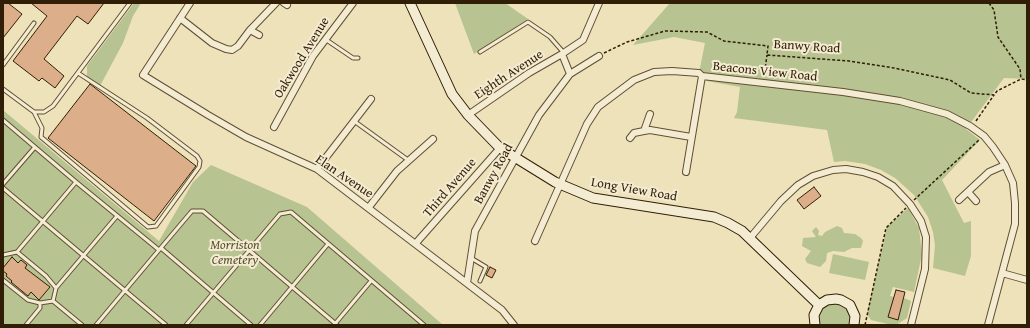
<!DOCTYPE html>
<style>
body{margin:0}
#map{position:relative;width:1030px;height:328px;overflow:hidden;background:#eee2ba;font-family:"Gentium Book Plus",serif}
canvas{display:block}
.frame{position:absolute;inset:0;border:4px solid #311e06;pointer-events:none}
</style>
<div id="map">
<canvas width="1030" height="328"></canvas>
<div class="frame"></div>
</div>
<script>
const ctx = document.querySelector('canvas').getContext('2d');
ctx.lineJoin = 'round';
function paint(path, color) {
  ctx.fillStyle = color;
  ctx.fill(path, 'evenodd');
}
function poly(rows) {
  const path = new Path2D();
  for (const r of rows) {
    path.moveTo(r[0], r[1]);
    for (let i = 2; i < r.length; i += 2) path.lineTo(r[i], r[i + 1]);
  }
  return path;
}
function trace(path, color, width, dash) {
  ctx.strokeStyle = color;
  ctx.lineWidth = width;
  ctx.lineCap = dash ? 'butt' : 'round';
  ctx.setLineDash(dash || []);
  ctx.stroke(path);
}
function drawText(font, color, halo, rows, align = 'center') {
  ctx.font = font + ' "Gentium Book Plus",serif';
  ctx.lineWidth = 4;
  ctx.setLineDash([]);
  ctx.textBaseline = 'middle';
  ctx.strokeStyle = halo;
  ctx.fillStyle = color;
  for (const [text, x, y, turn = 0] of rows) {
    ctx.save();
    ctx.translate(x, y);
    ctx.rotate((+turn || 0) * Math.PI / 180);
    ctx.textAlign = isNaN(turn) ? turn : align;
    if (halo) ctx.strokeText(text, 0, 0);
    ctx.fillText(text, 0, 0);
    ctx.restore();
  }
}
const green = poly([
 [134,3,141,3,133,16,123,43,100,86,87,77,87,66],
 [455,3,505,3,528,19,474,54],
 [670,3,1027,3,1027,79,1004,78,966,129,980,140,942,180,964,223,971,221,971,256,965,276,933,268,935,245,933,232,928,217,914,195,895,178,881,170,865,164,845,161,834,162,827,130,734,118,737,112,740,87,707,81,699,73,705,43,674,37,633,45],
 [3,110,159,241,193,182,211,165,307,207,443,325,3,325],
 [908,208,919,228,922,254,914,292,893,287,890,296,894,297,889,317,898,319,904,298,911,301,907,318,896,325,892,325,871,320,867,314,887,227],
 [837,226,842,228,844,233,855,234,861,238,863,241,861,248,852,248,844,252,833,251,827,253,826,261,820,267,807,263,805,259,811,251,802,246,803,238,816,237,812,231,816,227,819,231,818,235,822,236,825,232],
 [833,254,869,262,865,280,829,273],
 [836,302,845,306,851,315,850,325,819,325,819,313,826,304]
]);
const building = poly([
 [3,3,8,3,22,14,3,38,3,3],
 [31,3,104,3,88,24,77,16,44,59,64,76,55,88,42,78,39,81,13,61,47,16,31,3],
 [90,84,196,166,154,221,48,138,90,84],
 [814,187,821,196,804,209,797,200,814,187],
 [12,257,18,263,21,260,27,265,25,268,50,287,39,300,31,292,28,296,11,282,12,281,6,276,7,274,3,271,3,268,12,257],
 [490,267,496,270,492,278,486,275,490,267],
 [896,290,905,292,898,320,888,317,896,290]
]);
const path = poly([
 [957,3,958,3],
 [989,3,994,10,998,37,1020,69,1021,79],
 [604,53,627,42,665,31,707,32,724,41,768,46,767,55,849,61,894,68,950,80,971,93,994,95,997,91,1021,79,1027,80],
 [764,77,767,55],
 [976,121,994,95],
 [914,200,979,140],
 [865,325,886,228,906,208]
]);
const lane = poly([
 [325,39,353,58,358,58],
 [480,52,528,22,550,37,564,53],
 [3,65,34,23],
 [3,89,34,112,44,112,53,106,130,3],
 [34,112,42,128,41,137,148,227,156,226,199,167,200,161,197,156,147,118,78,73],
 [3,120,76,182,17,252],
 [354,121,408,160],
 [76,182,159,250,192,211,203,211,337,325],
 [3,184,35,147],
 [3,188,166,325],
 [161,248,251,325],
 [3,255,17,252,46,276,56,288,53,301],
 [471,258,486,267,480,281],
 [3,280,28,300,40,303,53,301],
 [56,288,117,216],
 [53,301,82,325],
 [26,325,40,308,40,303],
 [96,325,159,250],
 [186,325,280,214,291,212,424,325],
 [260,325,328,244],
 [334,325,371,281]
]);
const street = poly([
 [190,3,143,75,208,115,246,137,317,169,502,310,514,325],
 [284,3,287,5],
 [180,18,212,43,226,49,232,50,238,46,250,30,276,3],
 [250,30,259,35],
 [562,54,570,74],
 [468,115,529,73,562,54,583,40,599,3],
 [274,127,313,56,353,3],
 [644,131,650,130,691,137],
 [630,138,634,133,644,131,650,114],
 [317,169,371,99],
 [686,172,702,76],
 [968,192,976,201],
 [959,200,989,172,1005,165],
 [369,207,397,171,433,139],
 [750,238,781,201,798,185,813,176,833,170,846,169,863,172,878,177,893,186,910,204,921,221,926,237,925,269,911,325],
 [535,241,587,124,598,107,634,80,654,72,672,71,699,73,702,76,843,92,900,101,947,114,970,126,984,136,993,147,1005,165,1013,183,1015,203,1015,224,988,325],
 [416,243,500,148],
 [1002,273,1027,280],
 [467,283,475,231,539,115,570,74,599,56]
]);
const secondary = poly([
 [410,3,452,94,468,115,500,148,555,182,593,198,714,217,728,223,742,231,819,305],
 [815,325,814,315,819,305,827,300,836,299,841,300,850,305,855,316,854,325]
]);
const streetNames = [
 ["Banwy Road",807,47,4],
 ["Oakwood Avenue",302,58,-58],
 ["Beacons View Road",765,72,6],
 ["Eighth Avenue",509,75,-33],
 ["Banwy Road",494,174,-61],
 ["Elan Avenue",344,177,34],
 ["Third Avenue",450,188,-49],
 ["Long View Road",634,190,10]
];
const parkNames = [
 ["Morriston",235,246],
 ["Cemetery",235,261]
];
paint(green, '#b7c391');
paint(building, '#ddae8a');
trace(building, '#311e06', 1);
trace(lane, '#604f33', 5);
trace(street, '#604f33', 8);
trace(secondary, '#311e06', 11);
trace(path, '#311e06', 1.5, [3, 2]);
trace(lane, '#f4ecd2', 3);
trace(street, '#f4ecd2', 6);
trace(secondary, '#f4ecd2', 9);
drawText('13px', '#311e06', '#f4ecd2', streetNames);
drawText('italic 13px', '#595030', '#f4ecd2', parkNames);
</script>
